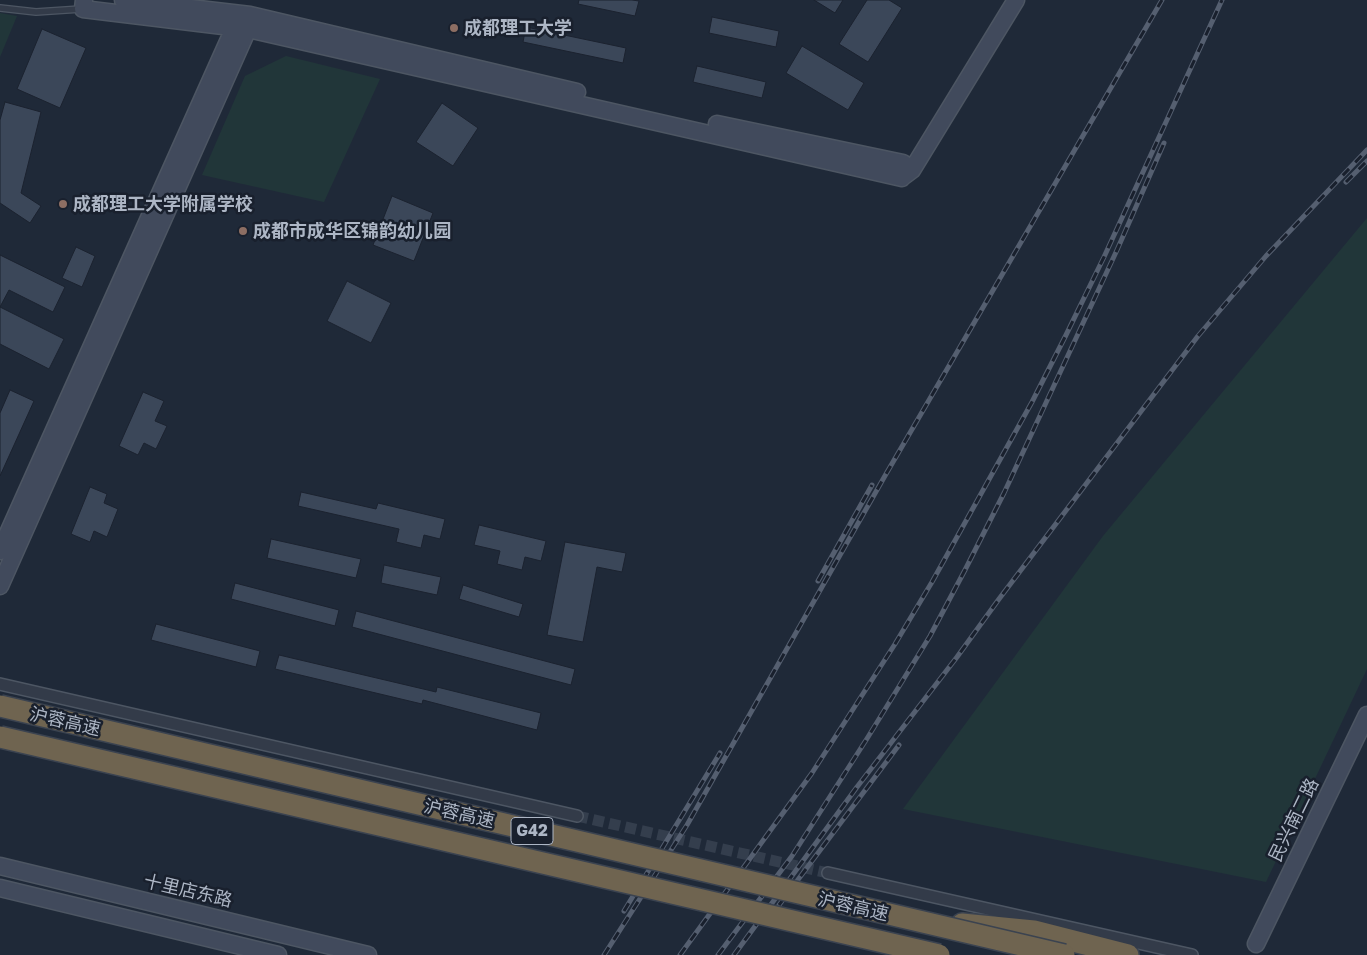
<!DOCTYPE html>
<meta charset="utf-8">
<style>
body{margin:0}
canvas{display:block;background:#1f2938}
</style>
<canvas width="1367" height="955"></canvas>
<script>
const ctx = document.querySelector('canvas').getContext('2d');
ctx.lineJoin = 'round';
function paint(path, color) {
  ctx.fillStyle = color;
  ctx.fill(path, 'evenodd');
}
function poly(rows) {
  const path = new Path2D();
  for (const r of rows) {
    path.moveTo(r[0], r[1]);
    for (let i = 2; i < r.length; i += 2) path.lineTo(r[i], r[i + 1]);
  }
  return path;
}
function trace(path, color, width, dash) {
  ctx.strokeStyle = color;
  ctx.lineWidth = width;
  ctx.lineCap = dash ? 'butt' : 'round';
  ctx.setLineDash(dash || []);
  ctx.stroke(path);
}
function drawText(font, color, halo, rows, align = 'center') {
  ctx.font = font + ' "Golos Text","Noto Sans SC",sans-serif';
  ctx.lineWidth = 5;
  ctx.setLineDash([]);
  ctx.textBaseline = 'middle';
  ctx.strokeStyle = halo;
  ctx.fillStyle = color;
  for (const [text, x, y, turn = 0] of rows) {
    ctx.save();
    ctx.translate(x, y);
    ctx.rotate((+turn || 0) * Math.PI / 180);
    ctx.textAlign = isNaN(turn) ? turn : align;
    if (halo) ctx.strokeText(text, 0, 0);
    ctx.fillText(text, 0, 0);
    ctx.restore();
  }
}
const green = poly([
 [0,13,17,16,0,57],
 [286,56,380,79,324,202,202,175,245,76],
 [1367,218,1367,669,1266,882,903,809,1103,536]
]);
const building = poly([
 [579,0,632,0,639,1,635,16,578,4,579,0],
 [814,0,843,0,835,13,814,0],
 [867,0,889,0,902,8,868,62,839,44,867,0],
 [712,17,779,31,776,47,709,33,712,17],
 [526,27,626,48,623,63,523,42,526,27],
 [42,29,86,48,60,108,17,89,42,29],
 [802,46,864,83,848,110,786,73,802,46],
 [697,66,766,82,762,98,693,82,697,66],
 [5,102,41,112,21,193,41,206,30,223,0,203,0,120,5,102],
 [442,103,478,128,453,166,416,142,442,103],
 [392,196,433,213,414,261,373,245,392,196],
 [76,247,95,256,82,287,62,278,76,247],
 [0,255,65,287,53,312,9,290,0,307,64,339,49,369,0,344,0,255],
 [347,281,391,303,371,343,327,321,347,281],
 [10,390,34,401,0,476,0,413,10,390],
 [143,392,164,401,155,421,167,426,156,449,144,443,138,455,119,446,143,392],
 [90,487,107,494,104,503,118,509,107,537,94,531,90,542,71,534,90,487],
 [301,492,376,509,378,503,445,519,440,539,424,535,421,548,396,542,399,529,298,506,301,492],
 [479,525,546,541,541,561,525,557,522,570,497,564,500,551,474,545,479,525],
 [271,539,361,559,356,578,267,558,271,539],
 [565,542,626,553,622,572,597,567,583,642,547,635,565,542],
 [384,565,441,577,437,595,381,583,384,565],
 [235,583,339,610,335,626,231,599,235,583],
 [463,585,523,604,519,617,459,599,463,585],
 [356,611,575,669,571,685,352,627,356,611],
 [156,624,260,651,256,667,151,640,156,624],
 [279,655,436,692,437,687,541,713,537,730,423,700,422,704,275,669,279,655]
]);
const streetTunnel = poly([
 [577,816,828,873]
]);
const lane = poly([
 [0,8,36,12,81,9]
]);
const street = poly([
 [0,684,577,816],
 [828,873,1192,955]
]);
const secondary = poly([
 [84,0,83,9,248,29,902,178],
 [123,0,250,15,577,92],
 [717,124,903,163,912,170],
 [904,176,912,170,1016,0],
 [0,551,235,26,236,15],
 [0,586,248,29,249,19],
 [0,866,368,955],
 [0,888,278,955],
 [1256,944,1367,715]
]);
const highway = poly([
 [962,924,1034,931,1128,955]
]);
const rail = poly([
 [1346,182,1367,161],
 [818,581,872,485],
 [779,905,899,745],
 [624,911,720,753],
 [604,955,687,825,886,474,1162,0],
 [680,955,812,773,895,644,932,582,1032,402,1066,335,1104,257,1222,0],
 [718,955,792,856,868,737,930,636,965,570,1004,493,1117,250,1164,143],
 [734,955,857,787,957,657,999,599,1198,336,1266,256,1367,150]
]);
const highwayBridge = poly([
 [0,706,1064,955],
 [0,737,939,955]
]);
const markers = [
 [454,28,5,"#8d6e63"],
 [63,204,5,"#8d6e63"],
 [243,231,5,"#8d6e63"]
];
const shields = [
 [532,831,42]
];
const shieldNames = [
 ["G42",532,831]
];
const poiNames = [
 ["成都理工大学",464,28],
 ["成都理工大学附属学校",73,204],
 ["成都市成华区锦韵幼儿园",253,231]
];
const streetNames = [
 ["沪蓉高速",65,722,13],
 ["沪蓉高速",459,814,13],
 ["民兴南二路",1294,820,-64],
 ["十里店东路",188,891,13],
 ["沪蓉高速",853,907,13]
];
paint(green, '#213639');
paint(building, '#3b4759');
trace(building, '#1b222f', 1);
trace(streetTunnel, '#343e4d', 11, [11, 5.5]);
trace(lane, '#4d5663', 8);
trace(street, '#4d5663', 14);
trace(secondary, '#4d5663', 19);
trace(highway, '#3b4350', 24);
trace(lane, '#333b49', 5.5);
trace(street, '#333b49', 11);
trace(secondary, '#414a5c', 16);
trace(highway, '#6f6450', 21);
trace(rail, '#555f70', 5);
trace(rail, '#19202d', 3, [9]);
trace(highwayBridge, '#3b4350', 24, []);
trace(highwayBridge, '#6f6450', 21);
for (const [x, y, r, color] of markers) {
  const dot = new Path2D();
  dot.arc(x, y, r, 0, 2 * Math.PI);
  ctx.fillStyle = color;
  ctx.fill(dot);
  trace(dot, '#19202d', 2);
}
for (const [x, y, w] of shields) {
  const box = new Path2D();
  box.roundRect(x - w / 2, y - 13.5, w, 27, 4);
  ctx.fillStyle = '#19202d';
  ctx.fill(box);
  trace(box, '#adb6c5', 1);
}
drawText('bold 16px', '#adb6c5', null, shieldNames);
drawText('bold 18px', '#adb6c5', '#19202d', poiNames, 'left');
drawText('18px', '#adb6c5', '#19202d', streetNames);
</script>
